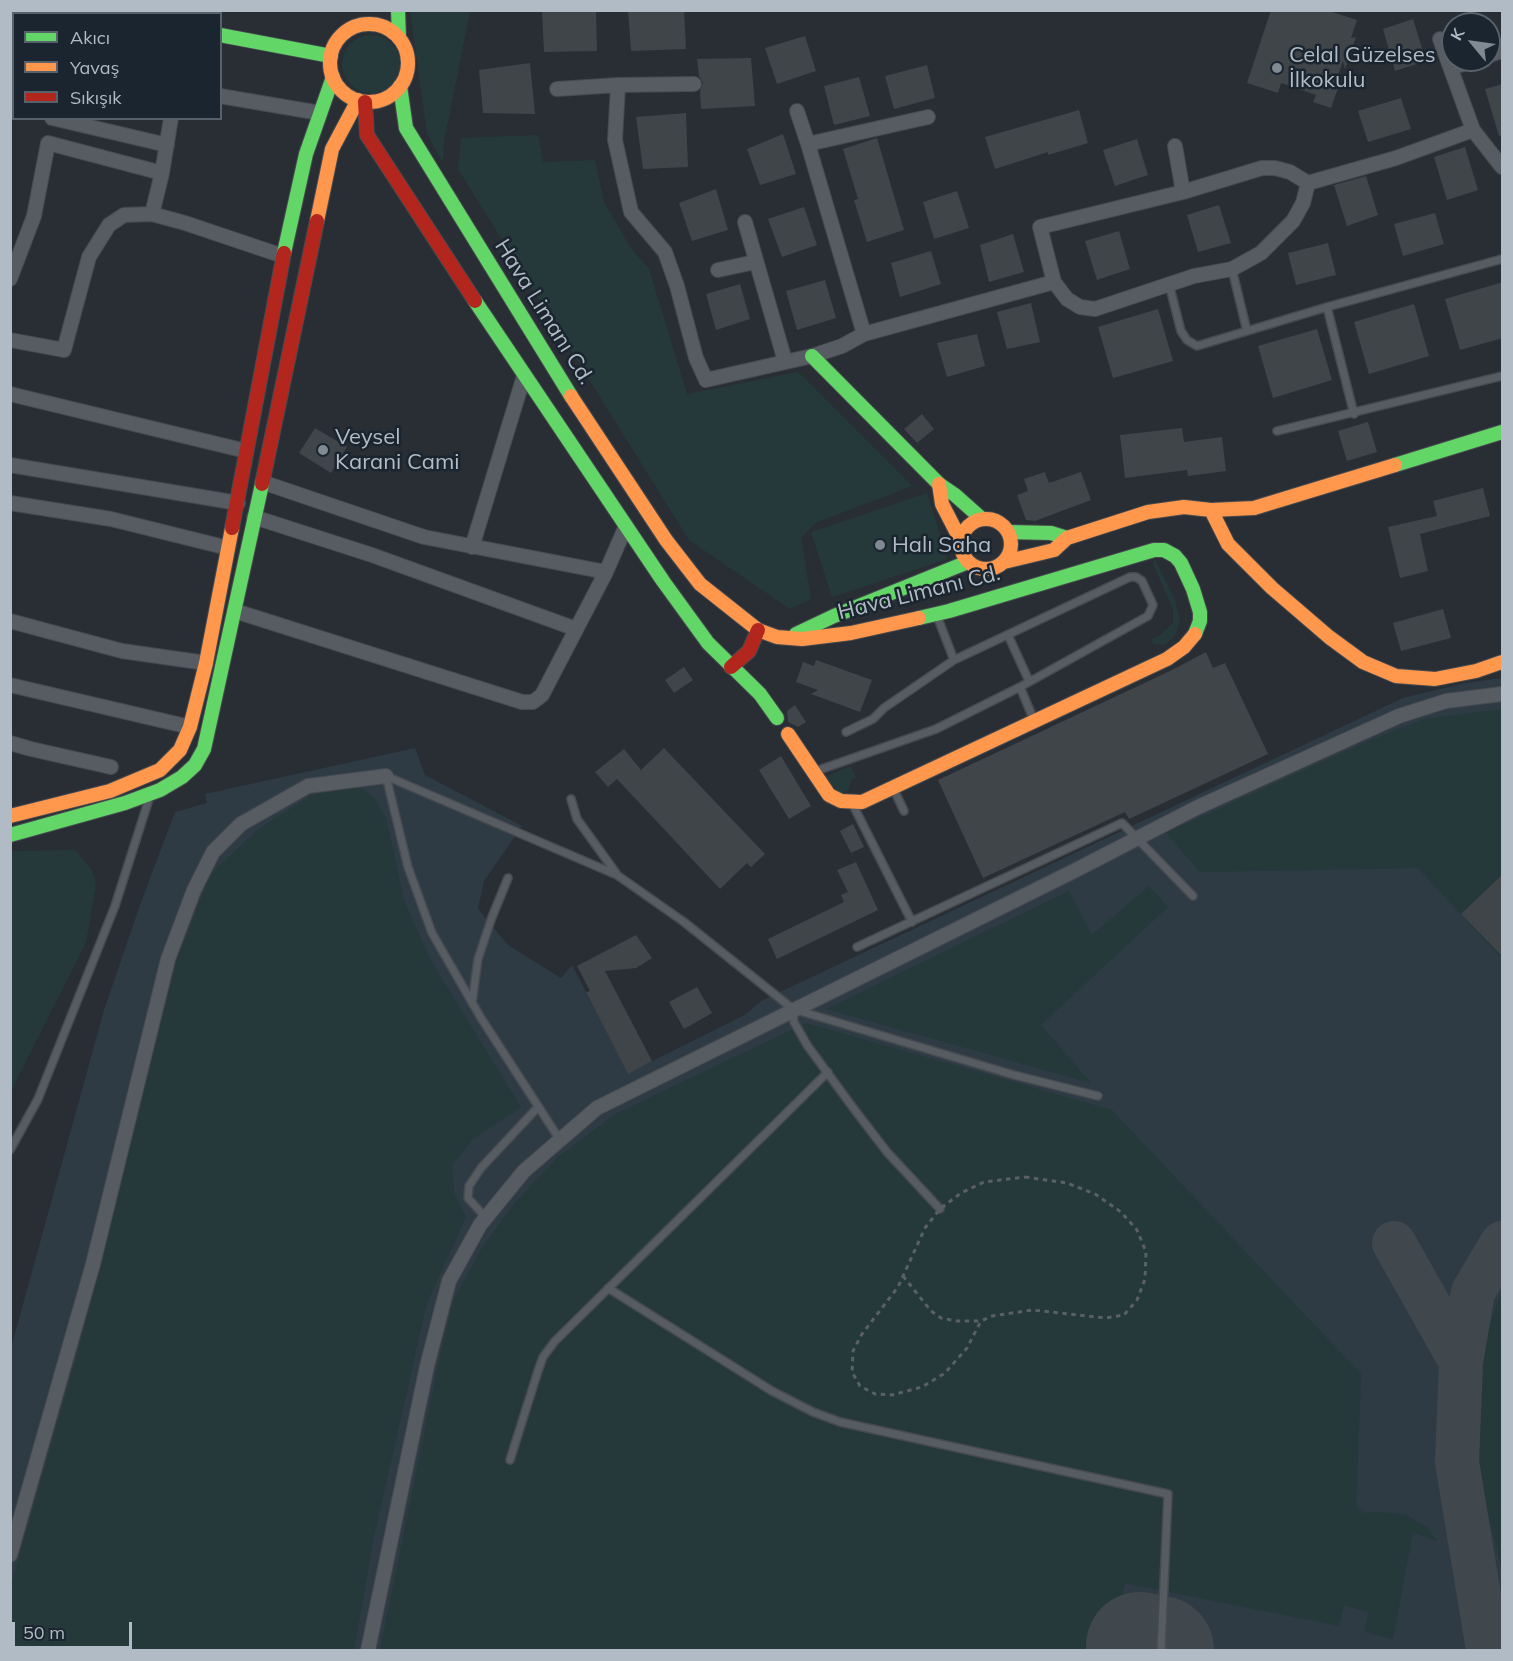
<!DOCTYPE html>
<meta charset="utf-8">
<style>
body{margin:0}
#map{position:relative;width:1513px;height:1661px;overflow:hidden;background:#282e34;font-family:Mulish,sans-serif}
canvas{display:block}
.frame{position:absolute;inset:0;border:12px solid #b0bbc6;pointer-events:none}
.legend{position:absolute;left:12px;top:12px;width:210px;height:108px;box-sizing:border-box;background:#1b252f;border:2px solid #57616b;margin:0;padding:8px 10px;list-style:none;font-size:18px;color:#b0bbc6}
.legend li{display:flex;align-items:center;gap:12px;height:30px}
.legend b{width:30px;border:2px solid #57616b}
.north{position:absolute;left:1441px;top:12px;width:60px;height:60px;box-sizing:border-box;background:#1b252f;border:2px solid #57616b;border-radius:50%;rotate:299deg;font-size:16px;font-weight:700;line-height:24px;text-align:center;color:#b0bbc6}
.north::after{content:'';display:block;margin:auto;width:21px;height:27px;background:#808a93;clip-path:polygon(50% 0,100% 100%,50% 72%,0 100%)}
.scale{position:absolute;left:12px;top:1622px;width:120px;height:27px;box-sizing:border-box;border:3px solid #b0bbc6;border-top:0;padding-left:8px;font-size:18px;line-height:21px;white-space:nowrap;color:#b0bbc6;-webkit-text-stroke:4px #1b252f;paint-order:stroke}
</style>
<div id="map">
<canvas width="1513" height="1661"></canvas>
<div class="frame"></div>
<ul class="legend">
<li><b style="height:8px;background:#63d668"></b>Akıcı</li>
<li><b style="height:8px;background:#ff974d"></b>Yavaş</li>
<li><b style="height:8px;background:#b3261e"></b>Sıkışık</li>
</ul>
<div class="north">K</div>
<div class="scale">50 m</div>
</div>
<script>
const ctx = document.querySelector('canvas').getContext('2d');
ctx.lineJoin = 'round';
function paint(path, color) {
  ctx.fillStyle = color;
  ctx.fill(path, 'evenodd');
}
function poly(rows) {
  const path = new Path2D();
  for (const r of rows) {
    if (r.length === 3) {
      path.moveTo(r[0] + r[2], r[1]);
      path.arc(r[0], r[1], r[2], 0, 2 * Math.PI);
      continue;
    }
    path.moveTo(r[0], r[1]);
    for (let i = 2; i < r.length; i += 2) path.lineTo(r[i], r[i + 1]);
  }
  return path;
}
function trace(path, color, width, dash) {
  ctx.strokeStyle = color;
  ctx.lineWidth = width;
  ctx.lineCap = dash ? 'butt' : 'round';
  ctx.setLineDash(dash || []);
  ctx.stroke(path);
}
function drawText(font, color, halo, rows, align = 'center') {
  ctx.font = font + ' Mulish,sans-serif';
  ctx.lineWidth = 5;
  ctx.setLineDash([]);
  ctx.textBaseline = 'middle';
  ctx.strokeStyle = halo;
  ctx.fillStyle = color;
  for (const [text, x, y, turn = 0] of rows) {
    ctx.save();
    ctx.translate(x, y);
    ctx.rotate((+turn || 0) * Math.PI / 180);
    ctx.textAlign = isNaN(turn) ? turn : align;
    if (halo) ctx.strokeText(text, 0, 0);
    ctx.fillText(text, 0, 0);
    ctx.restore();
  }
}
const airport = poly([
 [1502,678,1502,1650,11,1650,11,1348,104,1010,140,905,175,812,207,803,205,794,415,748,425,775,522,826,484,881,478,909,508,945,561,978,572,965,628,1073,745,1015,761,1001,1403,698,1465,683]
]);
const green = poly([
 [410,11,470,11,444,141,443,163,427,134],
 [371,64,29],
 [538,135,543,162,595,160,604,202,630,247,649,269,687,394,798,372,912,486,815,523,801,538,811,599,790,609,689,540,458,169,461,138],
 [927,493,948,559,832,597,811,532],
 [1155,559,1175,600,1180,620,1175,636,1164,645,1153,644,1152,639,1159,636,1173,623,1173,610,1153,563],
 [1502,709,1502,959,1418,868,1200,872,1166,833,1366,742,1425,719],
 [850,766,856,777,851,780,849,789,844,793,838,792,825,777],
 [359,787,374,797,386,818,404,900,430,959,521,1107,472,1140,452,1166,454,1192,466,1217,427,1303,374,1537,354,1650,11,1650,11,1586,79,1348,177,960,211,873,260,828,312,795],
 [75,850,92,870,96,884,86,942,11,1091,11,851],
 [1149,886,1168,907,1041,1025,1091,1083,826,1009,1069,891,1092,935],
 [806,1023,1112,1110,1361,1374,1356,1505,1363,1513,1382,1512,1407,1515,1428,1528,1437,1541,1413,1532,1393,1639,1364,1632,1368,1612,1344,1605,1339,1626,1125,1583,1111,1650,380,1650,438,1365,454,1299,483,1246,512,1206,557,1158,615,1114],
 [1502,1292,1502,1570,1477,1471,1475,1401,1486,1332]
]);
const taxiway = poly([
 [1394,1243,1461,1362],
 [1488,1650,1457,1462,1461,1362,1473,1292,1502,1243]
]);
const runway = poly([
 [1140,1646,1160,1650]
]);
const building = poly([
 [542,10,596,10,597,51,544,52],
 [628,10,684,10,686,49,631,51],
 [1271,10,1326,10,1357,20,1351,38,1356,37,1345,69,1343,61,1334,87,1338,88,1331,108,1313,102,1316,95,1281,83,1278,93,1247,83],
 [1413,19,1426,61,1395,71,1383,29],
 [805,36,816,71,777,84,765,48],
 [751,58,755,106,701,109,700,91,703,83,699,76,697,59],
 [530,63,535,114,483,113,479,70],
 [927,65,935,98,894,109,885,76],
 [859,77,870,116,834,125,824,86],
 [1503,84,1503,135,1499,136,1485,89],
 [1401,98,1411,129,1368,142,1358,111],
 [1079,110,1088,143,1048,155,1048,152,995,169,985,137],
 [686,113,688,167,643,169,636,117],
 [783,134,796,174,760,185,747,149],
 [877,138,904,230,867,242,854,200,858,199,843,149],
 [1137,139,1148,175,1115,186,1103,150],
 [1465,147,1478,190,1447,200,1434,157],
 [1366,176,1378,215,1347,226,1334,185],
 [716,189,728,230,692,241,679,203],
 [957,191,969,228,934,239,923,202],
 [1219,205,1231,243,1198,252,1187,215],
 [804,207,817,245,782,257,768,219],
 [1435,213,1444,244,1403,256,1394,224],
 [1119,231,1130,269,1097,280,1085,241],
 [1013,234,1024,272,989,282,980,245],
 [1328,243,1336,275,1296,285,1288,253],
 [931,251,941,284,900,297,891,263],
 [825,280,836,318,797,330,786,291],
 [1503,282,1503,338,1460,350,1445,299],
 [740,284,750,319,716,330,706,294],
 [1031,303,1040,342,1007,349,997,312],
 [1414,304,1429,356,1369,374,1354,322],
 [1158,309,1173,361,1113,378,1098,327],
 [1317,329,1332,380,1273,398,1258,346],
 [977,334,985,366,947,377,937,343],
 [922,414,934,429,917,443,904,429],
 [1368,422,1377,452,1347,461,1338,431],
 [315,428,347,447,331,473,299,453],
 [1182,428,1184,442,1222,437,1226,471,1188,476,1187,470,1125,478,1120,435],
 [1045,472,1049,483,1081,472,1091,500,1035,521,1026,520,1017,495,1028,491,1024,479],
 [1483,488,1490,516,1420,534,1428,571,1400,578,1388,527,1437,516,1433,501],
 [1443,609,1451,638,1401,651,1393,623],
 [1206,652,1213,668,1225,663,1268,754,1129,819,1125,812,983,878,938,780,1172,670],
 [816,660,872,680,860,712,811,694,818,690,796,682,803,662,814,666],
 [684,667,693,680,674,693,665,680],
 [795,705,806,722,798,727,788,722,787,711],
 [664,748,765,854,751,867,747,863,720,889,617,779,608,787,595,772,624,749,641,770],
 [781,756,811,806,789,819,759,770],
 [853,824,864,847,851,853,840,831],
 [856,862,878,910,777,959,768,939,844,902,841,895,848,892,837,870],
 [1503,874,1503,957,1461,914],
 [636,935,652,958,636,968,605,971,652,1061,628,1074,586,992,590,991,577,966],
 [697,987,712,1013,684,1029,669,1002]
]);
const path = poly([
 [1025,1177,1067,1183,1095,1194,1121,1212,1137,1230,1146,1252,1145,1279,1137,1300,1124,1315,1106,1318,1032,1310,992,1316,981,1321,967,1348,945,1373,922,1387,892,1395,875,1394,860,1386,852,1372,853,1351,862,1334,898,1287,925,1228,940,1209,961,1193,984,1182,1025,1177],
 [903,1276,931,1311,941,1318,957,1321,981,1321]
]);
const lane = poly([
 [1232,269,1247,331],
 [1169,284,1181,331,1187,340,1197,346,1327,307,1502,259],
 [1327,307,1354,414],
 [1277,431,1502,376],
 [937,616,954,660],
 [1008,635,1029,681],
 [1020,687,1033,718],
 [816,771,936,729,1020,687,1148,616,1153,605,1142,581,1136,577,1130,577,954,660,884,708,873,719,846,732],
 [386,776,617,875,684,922,793,1009,1014,1075,1098,1096],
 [386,776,408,867,432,933,481,1018,560,1140],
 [894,790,904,811],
 [571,799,577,819,616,873],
 [853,805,912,922],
 [857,947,1122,823,1193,896],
 [472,1003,478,959,492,917,508,878],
 [793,1009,794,1022,807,1045,854,1109,887,1152,940,1209],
 [10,1150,38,1099,115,906,149,799],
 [486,1218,468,1198,469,1186,481,1168,538,1107],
 [608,1288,772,1391,813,1412,840,1422,1168,1494,1161,1650],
 [510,1460,538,1371,543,1357,555,1341,828,1072]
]);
const street = poly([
 [1440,39,1473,130,1502,167],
 [1489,55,1502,51],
 [10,62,14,63],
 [1451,68,1475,60],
 [694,84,618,85,615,140,631,212,665,252,677,286,696,358,706,380,812,356,842,346,864,334,1054,282],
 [557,89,618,85],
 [220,96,320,113],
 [10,109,14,109],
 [797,111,808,144,864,334],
 [52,118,167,145],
 [808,144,928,117],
 [1175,146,1183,192],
 [1308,183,1303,203,1293,221,1261,253,1232,269,1194,276,1095,309,1080,307,1067,299,1054,282,1040,227,1183,192,1262,168,1275,168,1290,172,1308,183,1396,158,1473,130],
 [152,214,162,173],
 [745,222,785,361],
 [718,270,755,262],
 [10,279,34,216,48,143,162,173,171,118],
 [10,340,64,350,89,257,109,225,124,215,152,214,185,223,283,256],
 [10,394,246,451],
 [10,465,238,503],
 [262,482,424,537,606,572],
 [10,503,111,519,228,548],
 [254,517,372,555,576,629],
 [472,547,524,376],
 [235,611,522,702,533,702,542,695,606,572,626,526],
 [10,621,122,651,206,663],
 [10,685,190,727],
 [10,743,31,749,111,767],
 [10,1555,93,1264,168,959,194,890,213,852,241,824,308,786,386,776],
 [368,1650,427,1366,449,1281,480,1225,524,1171,597,1108,1076,870,1196,808,1399,716,1446,701,1502,694]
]);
const fast = poly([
 [398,10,399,37],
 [220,35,331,56],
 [400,86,406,128,571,396],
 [284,253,306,154,333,77],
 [475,301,663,581,708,643,760,694,777,718],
 [812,356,939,484,955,495,982,519],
 [1395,465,1502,432],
 [1009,532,1051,533,1067,538],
 [919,618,949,611,1154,550,1164,550,1175,556,1181,563,1193,589,1200,612,1200,621,1195,634],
 [796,634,834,616,968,562],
 [10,835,125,803,160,790,182,777,195,765,204,749,262,484]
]);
const slow = poly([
 [93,10,109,14],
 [369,63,39],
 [317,221,332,149,358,100],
 [571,396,666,540,700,584,758,630,777,637,802,639,851,633,919,618],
 [939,484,942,504,961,541],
 [1211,510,1228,544,1272,588,1329,637,1363,662,1396,676,1435,679,1476,671,1502,662],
 [986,544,25],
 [1004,562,1054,550,1067,538,1148,512,1184,507,1211,510,1254,508,1395,465],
 [788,734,829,795,841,801,862,802,1167,659,1184,647,1195,634],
 [10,816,110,791,160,770,180,750,190,727,206,663,232,528]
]);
const jam = poly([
 [365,102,367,135,475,301],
 [262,484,317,221],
 [232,528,284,253],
 [731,667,749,651,758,630]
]);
const markers = [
 [1277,68,6,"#808a93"],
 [323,450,6,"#808a93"],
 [880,545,6,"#808a93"]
];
const poiNames = [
 ["Celal Güzelses",1289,55],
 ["İlkokulu",1289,80],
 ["Veysel",335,437],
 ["Karani Cami",335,462],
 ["Halı Saha",892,545]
];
const streetNames = [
 ["Hava Limanı Cd.",544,312,58],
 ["Hava Limanı Cd.",919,593,-14]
];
paint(airport, '#2e3a44');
paint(green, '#25393a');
trace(taxiway, '#41484d', 44);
trace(runway, '#41484d', 108);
paint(building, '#40454a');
trace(lane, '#464a4f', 10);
trace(street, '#464a4f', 16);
trace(fast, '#464a4f', 16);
trace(slow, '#464a4f', 16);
trace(jam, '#464a4f', 16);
trace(path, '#5a6065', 3, [4.5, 4.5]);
trace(lane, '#575c62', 7);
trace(street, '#575c62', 14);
trace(fast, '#63d668', 14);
trace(slow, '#ff974d', 14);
trace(jam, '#b3261e', 14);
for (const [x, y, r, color] of markers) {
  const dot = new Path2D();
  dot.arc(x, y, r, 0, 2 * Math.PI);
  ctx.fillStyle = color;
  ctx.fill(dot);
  trace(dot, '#1b252f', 2);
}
drawText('22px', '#b0bbc6', '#1b252f', poiNames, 'left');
drawText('22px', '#b0bbc6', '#1b252f', streetNames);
</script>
